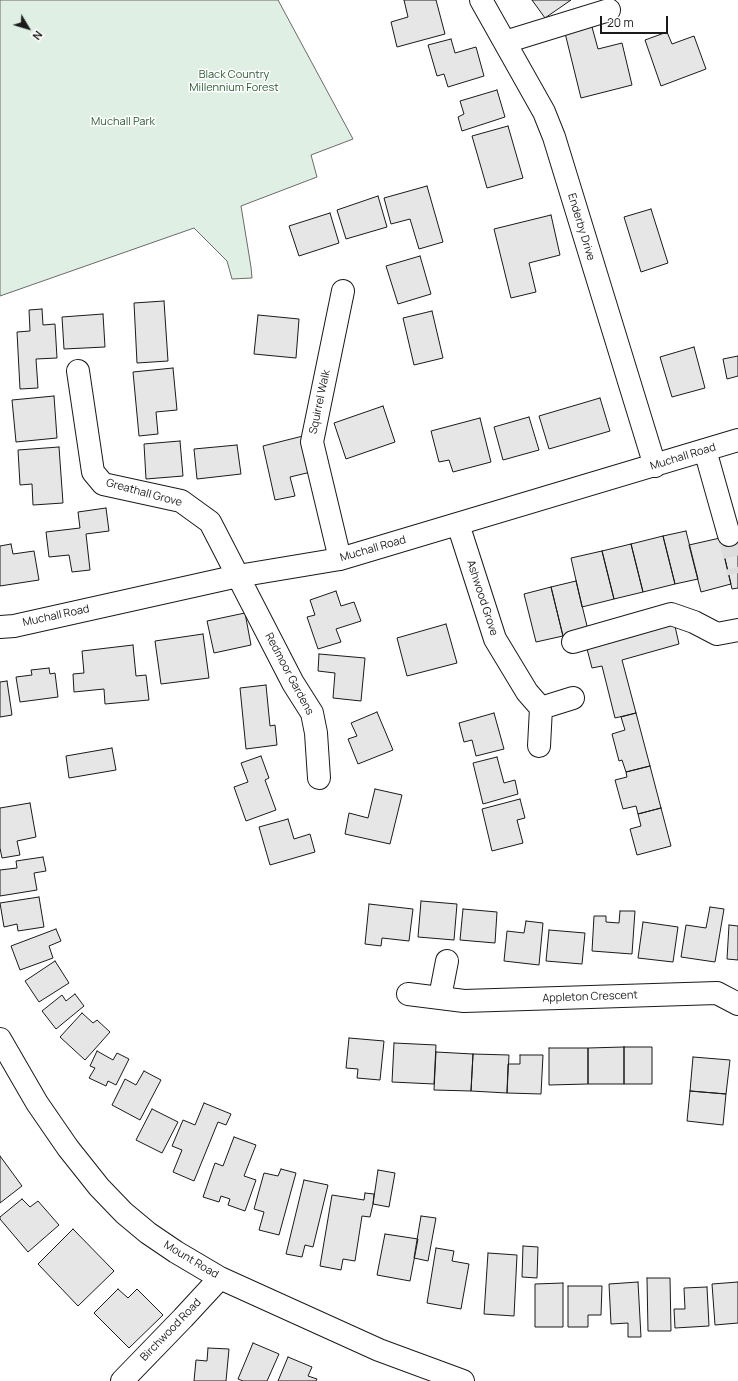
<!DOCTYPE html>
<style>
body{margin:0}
#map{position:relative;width:738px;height:1381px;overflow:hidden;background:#fff;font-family:Manrope,sans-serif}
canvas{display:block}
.north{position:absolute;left:8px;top:8px;width:40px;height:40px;-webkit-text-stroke:3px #fff;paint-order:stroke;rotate:128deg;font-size:11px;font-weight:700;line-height:16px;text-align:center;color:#1a1a1a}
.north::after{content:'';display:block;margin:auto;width:14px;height:18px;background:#1a1a1a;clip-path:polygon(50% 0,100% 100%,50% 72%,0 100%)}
.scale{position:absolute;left:600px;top:16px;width:68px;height:18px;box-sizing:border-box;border:2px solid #1a1a1a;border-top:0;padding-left:5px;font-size:12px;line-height:14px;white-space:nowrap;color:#1a1a1a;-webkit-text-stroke:3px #fff;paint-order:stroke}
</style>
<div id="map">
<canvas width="738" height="1381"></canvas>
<div class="north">N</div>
<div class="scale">20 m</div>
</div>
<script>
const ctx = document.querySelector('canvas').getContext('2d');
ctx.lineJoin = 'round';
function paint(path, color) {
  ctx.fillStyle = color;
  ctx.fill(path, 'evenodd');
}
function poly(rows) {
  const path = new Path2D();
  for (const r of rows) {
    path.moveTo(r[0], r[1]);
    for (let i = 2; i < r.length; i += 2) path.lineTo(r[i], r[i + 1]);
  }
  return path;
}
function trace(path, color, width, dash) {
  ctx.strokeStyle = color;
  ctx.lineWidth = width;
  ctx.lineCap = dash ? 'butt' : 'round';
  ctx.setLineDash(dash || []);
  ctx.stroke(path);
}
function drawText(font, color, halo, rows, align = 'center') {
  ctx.font = font + ' Manrope,sans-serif';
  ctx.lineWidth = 3;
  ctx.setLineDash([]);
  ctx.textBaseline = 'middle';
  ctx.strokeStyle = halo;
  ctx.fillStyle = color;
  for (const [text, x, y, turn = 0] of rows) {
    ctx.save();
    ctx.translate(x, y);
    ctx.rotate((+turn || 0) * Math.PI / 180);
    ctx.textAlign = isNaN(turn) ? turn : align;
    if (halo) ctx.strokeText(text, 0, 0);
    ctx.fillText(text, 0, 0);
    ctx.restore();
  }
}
const green = poly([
 [0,0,278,0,353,139,311,155,317,177,241,206,251,267,252,278,232,279,227,261,194,228,0,296,0,0]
]);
const building = poly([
 [404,0,436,0,445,34,397,47,391,22,408,17,404,0],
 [532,0,571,0,545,18,532,0],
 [592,27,598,49,622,43,632,85,581,98,565,33,592,27],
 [667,32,672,44,694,36,706,69,661,86,645,40,667,32],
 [451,39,455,53,476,47,484,76,448,87,444,74,437,76,428,45,451,39],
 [497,90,505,117,462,131,458,117,464,114,460,101,497,90],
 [508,126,523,178,487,188,472,136,508,126],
 [427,186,443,242,419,249,410,219,391,224,384,198,427,186],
 [378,196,387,227,346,239,337,210,378,196],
 [651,209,668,263,641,272,624,217,651,209],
 [330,213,339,243,299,256,289,226,330,213],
 [551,215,560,255,529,263,536,292,511,298,494,229,551,215],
 [420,256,431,294,398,304,386,266,420,256],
 [164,301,168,361,137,363,134,303,164,301],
 [42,309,43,325,55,324,57,358,36,359,38,388,20,389,17,332,30,331,29,310,42,309],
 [432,311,443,358,414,365,403,318,432,311],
 [103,314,105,347,64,349,62,317,103,314],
 [258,315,299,319,296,358,254,354,258,315],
 [694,347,705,388,672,397,660,357,694,347],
 [738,356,738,376,727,379,723,359,738,356],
 [173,368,177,410,156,412,158,434,139,436,133,372,173,368],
 [54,396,57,438,16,442,12,400,54,396],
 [600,398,610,431,549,449,539,416,600,398],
 [383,406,395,442,346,459,334,423,383,406],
 [529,417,539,450,503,460,494,427,529,417],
 [480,418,491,462,453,472,449,460,439,462,431,431,480,418],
 [303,436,311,472,290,477,295,496,275,500,263,446,303,436],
 [180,441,183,476,146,479,144,444,180,441],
 [237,445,241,474,197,479,194,449,237,445],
 [59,447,63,503,33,505,32,484,20,485,18,450,59,447],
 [106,508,109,531,86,534,90,570,72,572,69,555,49,557,46,532,80,528,78,512,106,508],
 [686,531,698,579,675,584,663,536,686,531],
 [738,533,738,588,732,589,720,538,738,533],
 [663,536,675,584,643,592,631,544,663,536],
 [720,538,731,584,701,592,689,545,720,538],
 [11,544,13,554,34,551,39,580,0,586,0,546,11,544],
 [631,544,643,592,614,599,602,551,631,544],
 [602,551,614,599,582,607,571,558,602,551],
 [576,581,588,630,563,636,551,587,576,581],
 [551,587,563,636,536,642,524,594,551,587],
 [336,591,341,606,354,602,361,621,336,629,341,642,318,649,307,617,315,615,310,600,336,591],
 [245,613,251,645,214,653,207,621,245,613],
 [674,622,679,644,622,660,636,713,615,718,602,666,592,668,586,645,674,622],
 [446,624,457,663,407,676,397,638,446,624],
 [203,634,209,678,161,684,155,641,203,634],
 [133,645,136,676,146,675,149,700,105,704,104,689,74,692,73,674,84,673,82,651,133,645],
 [319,654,365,658,361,701,333,698,335,673,318,671,319,654],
 [49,668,50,674,55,673,58,697,20,702,16,677,32,675,31,670,49,668],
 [7,681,12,715,0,717,0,682,7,681],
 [266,685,270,726,275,725,277,745,246,749,240,688,266,685],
 [377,712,393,750,358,764,348,739,357,736,351,723,377,712],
 [494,713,504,749,476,756,472,740,464,742,459,723,494,713],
 [636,713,650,766,626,772,622,760,619,761,612,734,625,730,621,717,636,713],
 [112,748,116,770,69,778,66,756,112,748],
 [261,756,269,778,265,780,276,810,246,821,234,787,248,782,241,763,261,756],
 [497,757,504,783,515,780,518,794,483,804,473,763,497,757],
 [650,766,661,808,638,814,636,806,623,809,615,780,627,777,626,772,650,766],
 [375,789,402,795,390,844,345,834,349,813,368,818,375,789],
 [520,799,525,818,517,820,523,843,492,851,482,809,520,799],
 [30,803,36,837,17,841,20,855,2,858,0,848,0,808,30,803],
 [661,808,671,846,637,855,630,829,641,826,638,814,661,808],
 [288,819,294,839,310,834,315,852,270,865,259,827,288,819],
 [43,857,46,871,34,873,37,890,0,896,0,870,17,868,16,861,43,857],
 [39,897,44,927,18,931,17,924,4,927,0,903,39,897],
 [421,901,457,904,454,940,418,937,421,901],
 [369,904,413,909,409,941,382,938,381,946,365,944,369,904],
 [710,907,724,909,715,962,681,957,686,925,706,928,710,907],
 [463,909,497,912,495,943,460,940,463,909],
 [620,911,635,911,632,954,592,951,594,916,606,916,606,922,619,923,620,911],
 [526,921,543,923,539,965,504,961,507,931,524,933,526,921],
 [643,922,678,927,673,962,638,958,643,922],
 [729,925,738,926,738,960,727,959,729,925],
 [56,929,61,941,49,946,53,958,20,970,11,946,56,929],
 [549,930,585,933,582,964,546,961,549,930],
 [55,961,69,983,39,1002,25,981,55,961],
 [75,994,84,1006,56,1029,42,1011,62,995,66,1001,75,994],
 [82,1013,93,1023,97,1020,110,1032,85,1060,60,1037,82,1013],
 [349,1038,384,1041,380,1080,357,1078,358,1069,346,1068,349,1038],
 [394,1043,436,1045,434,1084,392,1082,394,1043],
 [624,1047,624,1084,588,1084,588,1048,624,1047],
 [624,1047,652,1047,652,1084,624,1084,624,1047],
 [549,1048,588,1048,588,1084,549,1085,549,1048],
 [97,1051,113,1060,117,1053,129,1059,116,1085,108,1081,106,1086,89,1078,95,1068,90,1066,97,1051],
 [436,1052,473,1054,471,1091,434,1090,436,1052],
 [473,1054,509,1055,507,1093,471,1091,473,1054],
 [520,1055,543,1055,541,1094,507,1093,508,1064,520,1064,520,1055],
 [693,1057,730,1060,726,1094,690,1091,693,1057],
 [144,1071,161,1080,140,1120,112,1105,125,1079,136,1085,144,1071],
 [690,1091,726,1094,723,1125,687,1121,690,1091],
 [204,1103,231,1114,226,1125,218,1122,194,1181,173,1172,182,1150,172,1146,183,1120,195,1125,204,1103],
 [152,1109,178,1122,162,1153,136,1140,152,1109],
 [234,1137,256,1145,244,1176,256,1180,245,1211,228,1205,230,1199,221,1196,219,1202,203,1197,215,1163,223,1166,234,1137],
 [0,1156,22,1186,0,1203,0,1156],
 [281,1169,296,1173,279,1235,259,1230,264,1212,254,1209,264,1173,278,1176,281,1169],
 [378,1170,395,1173,389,1207,373,1204,378,1170],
 [304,1180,328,1185,313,1247,305,1245,302,1257,286,1254,304,1180],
 [365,1193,374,1194,373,1204,370,1217,362,1216,355,1261,343,1259,341,1270,320,1266,332,1195,364,1200,365,1193],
 [22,1199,30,1207,38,1201,59,1225,28,1252,0,1219,0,1217,22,1199],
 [421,1216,436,1218,428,1261,414,1258,421,1216],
 [73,1229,114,1271,78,1306,38,1264,73,1229],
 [385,1234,418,1239,410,1281,377,1275,385,1234],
 [523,1246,538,1247,537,1278,522,1277,523,1246],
 [436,1248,454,1251,452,1261,469,1264,461,1309,427,1303,436,1248],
 [488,1253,517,1255,514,1316,484,1314,488,1253],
 [647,1278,670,1278,671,1331,648,1331,647,1278],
 [638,1282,641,1337,628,1337,628,1323,611,1324,609,1284,638,1282],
 [738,1282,738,1323,715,1325,712,1284,738,1282],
 [563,1283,563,1327,535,1327,535,1284,563,1283],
 [568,1286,602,1286,601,1315,588,1315,588,1327,568,1327,568,1286],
 [707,1287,709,1326,675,1328,674,1309,685,1309,684,1288,707,1287],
 [118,1289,128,1298,137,1289,163,1315,129,1348,94,1313,118,1289],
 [253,1343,279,1354,267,1381,243,1381,238,1379,253,1343],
 [208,1348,229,1349,226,1381,194,1381,196,1360,207,1361,208,1348],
 [288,1357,312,1367,308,1376,317,1379,316,1381,278,1381,288,1357]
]);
const minorTunnel = poly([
 [729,535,738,573]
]);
const minor = poly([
 [481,0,544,112,554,137,655,466],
 [505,42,609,10],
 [78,371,93,472,103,484,181,501,210,522,293,683,312,713,316,733,319,778],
 [705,450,729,535],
 [458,524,495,639,527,692,541,708],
 [340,559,312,442,343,291],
 [0,627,14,626,238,576,340,559,738,440],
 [573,642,671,614,694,622,717,634,738,630],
 [539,746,541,708,573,698],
 [408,994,464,1001,717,993,738,1004],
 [440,997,447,961],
 [0,1039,37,1103,68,1148,99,1187,124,1213,148,1233,176,1252,220,1278,379,1350,463,1381],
 [122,1381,183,1318,220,1278]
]);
const parkNames = [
 ["Black Country",234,75],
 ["Millennium Forest",234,88],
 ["Muchall Park",123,122]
];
const streetNames = [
 ["Enderby Drive",581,227,73],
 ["Squirrel Walk",320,402,-78],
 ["Muchall Road",683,457,-17],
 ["Greathall Grove",144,493,15],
 ["Muchall Road",373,549,-16],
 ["Ashwood Grove",482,598,72],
 ["Muchall Road",56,616,-12],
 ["Redmoor Gardens",289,674,62],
 ["Appleton Crescent",590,997,-2],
 ["Mount Road",191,1260,31],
 ["Birchwood Road",171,1330,-46]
];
paint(green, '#e0efe3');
trace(green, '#6a6a6a', 1);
paint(building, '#e6e6e6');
trace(building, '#1a1a1a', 1);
trace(minorTunnel, '#ddd', 22, [22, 11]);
trace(minor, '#1a1a1a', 24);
trace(minor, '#fff', 22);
drawText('11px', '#2b5a34', '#fff', parkNames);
drawText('11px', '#1a1a1a', '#fff', streetNames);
</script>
